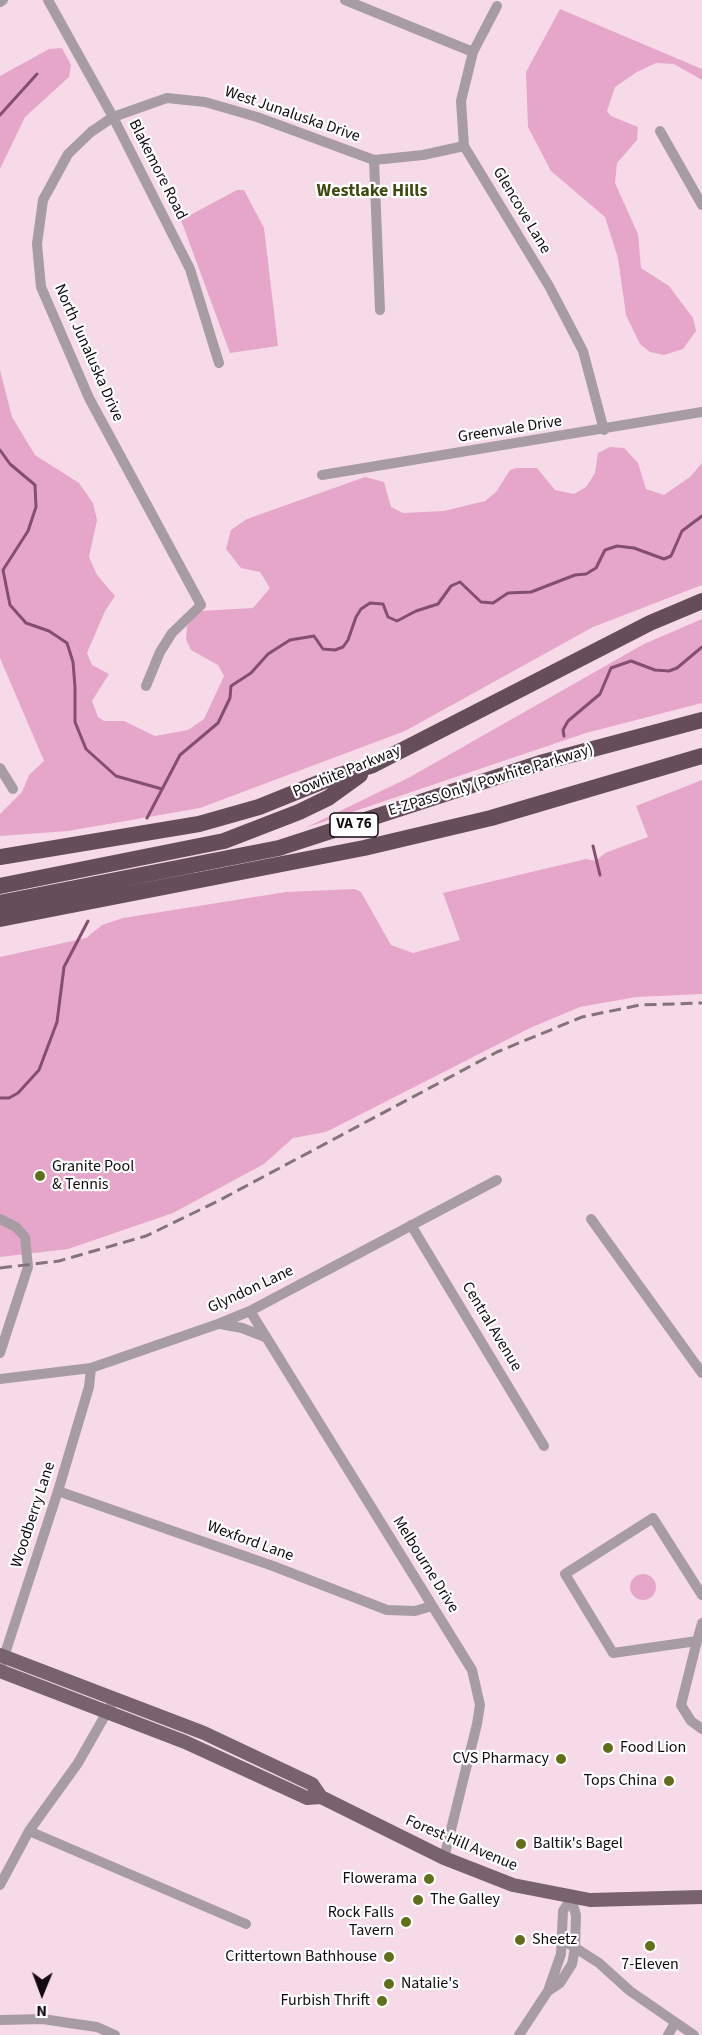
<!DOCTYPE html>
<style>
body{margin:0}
#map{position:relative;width:702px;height:2035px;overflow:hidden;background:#f6dae8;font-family:"Source Sans 3",sans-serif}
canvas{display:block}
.north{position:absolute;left:12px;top:1963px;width:60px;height:60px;-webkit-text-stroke:4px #fff;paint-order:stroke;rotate:181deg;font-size:16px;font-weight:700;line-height:24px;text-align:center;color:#130a0f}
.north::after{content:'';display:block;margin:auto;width:21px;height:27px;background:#130a0f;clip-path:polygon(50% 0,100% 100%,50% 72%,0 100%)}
</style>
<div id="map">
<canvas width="702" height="2035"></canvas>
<div class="north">N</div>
</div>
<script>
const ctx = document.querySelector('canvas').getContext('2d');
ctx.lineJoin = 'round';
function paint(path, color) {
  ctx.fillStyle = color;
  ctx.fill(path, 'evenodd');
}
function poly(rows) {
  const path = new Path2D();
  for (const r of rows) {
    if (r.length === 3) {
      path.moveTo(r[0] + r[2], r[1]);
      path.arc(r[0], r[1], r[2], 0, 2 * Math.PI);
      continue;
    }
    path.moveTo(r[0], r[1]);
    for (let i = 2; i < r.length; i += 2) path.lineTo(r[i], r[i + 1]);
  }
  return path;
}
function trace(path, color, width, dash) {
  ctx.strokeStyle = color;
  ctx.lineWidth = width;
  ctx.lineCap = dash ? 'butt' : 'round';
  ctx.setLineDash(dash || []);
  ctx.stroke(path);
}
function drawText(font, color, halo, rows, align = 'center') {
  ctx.font = font + ' "Source Sans 3",sans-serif';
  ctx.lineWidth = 4.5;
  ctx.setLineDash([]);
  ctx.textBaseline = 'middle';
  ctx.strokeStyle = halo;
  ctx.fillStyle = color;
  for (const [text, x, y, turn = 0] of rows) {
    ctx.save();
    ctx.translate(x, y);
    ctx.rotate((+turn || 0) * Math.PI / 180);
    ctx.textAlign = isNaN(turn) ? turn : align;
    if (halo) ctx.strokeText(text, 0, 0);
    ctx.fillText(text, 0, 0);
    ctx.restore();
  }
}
const green = poly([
 [560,9,702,69,702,80,674,64,656,63,637,72,615,87,607,111,611,116,638,127,637,140,617,163,615,183,638,234,641,268,669,286,693,318,696,331,683,349,664,355,650,352,640,344,626,315,618,258,605,217,551,171,528,127,526,72],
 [62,48,71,65,69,77,25,117,0,169,0,76,49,49],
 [237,190,244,190,264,228,278,346,230,353,181,220],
 [0,370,12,417,35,455,79,483,93,503,97,520,89,557,97,575,115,596,105,611,87,653,92,665,109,674,92,701,98,717,104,721,124,721,155,736,188,730,204,719,224,676,218,665,191,650,186,639,187,626,200,611,253,608,270,588,260,572,241,568,226,549,231,530,247,519,365,477,384,482,391,507,403,513,444,511,485,501,496,492,510,470,517,468,537,468,555,490,574,494,586,487,595,473,598,453,610,447,624,448,638,463,646,489,664,495,690,477,702,463,702,585,593,627,405,731,200,808,68,831,0,836,0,814,22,792,29,775,44,761,0,658],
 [702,619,702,703,586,733,305,828,410,777,644,644],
 [702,780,702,994,636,997,580,1007,530,1028,326,1132,293,1138,264,1164,173,1213,68,1249,0,1257,0,957,86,938,102,925,123,918,286,892,355,889,361,892,391,945,413,953,460,940,443,893,586,859,596,861,605,853,648,837,636,806],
 [643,1587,13]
]);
const stream = poly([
 [0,115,37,74],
 [0,450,10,464,35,485,36,507,28,531,3,570,10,605,26,623,49,631,67,643,73,662,75,687,75,722,86,749,116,776,162,789],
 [564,736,563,730,568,721,600,694,611,668,631,661,655,670,669,671,677,668,702,647],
 [147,818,180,755,218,723,230,698,231,686,251,673,268,654,290,640,314,636,323,649,335,650,343,647,348,640,356,617,361,609,370,603,383,604,388,617,397,621,416,611,438,604,451,586,460,582,481,602,493,603,508,593,531,592,575,575,586,574,596,568,605,550,617,546,634,548,664,559,671,556,682,531,702,516],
 [593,846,600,875],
 [0,1098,9,1098,18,1093,39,1070,57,1022,64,967,88,921]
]);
const minor = poly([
 [48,0,113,117,190,269,219,363],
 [345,0,473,52],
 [0,2,3,0],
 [497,6,473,52,461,101,464,146,549,286,583,351,604,430],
 [660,131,702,205],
 [374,160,380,310],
 [322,475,702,412],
 [146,686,160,652,172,633,201,605,89,398,41,287,37,244,43,200,68,154,91,132,113,117,167,98,205,102,257,117,374,160,423,155,464,146],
 [0,768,13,789],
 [0,1219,16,1227,25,1237,28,1267,0,1353],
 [591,1219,702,1373],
 [411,1225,544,1446],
 [250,1311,472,1670,480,1705,477,1724,444,1858],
 [220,1324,242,1328,265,1337],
 [0,1379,91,1368,218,1324,250,1311,497,1180],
 [58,1491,273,1566,387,1610,415,1611,432,1606],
 [702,1595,653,1518,565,1574,613,1653,697,1641,702,1623],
 [697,1641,681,1705,691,1721,702,1729],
 [0,1669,58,1491,89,1387,91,1368],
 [29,1831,246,1924],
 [0,1885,29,1831,78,1763,115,1698],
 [563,1940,599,1963,630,1991,694,2035],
 [548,1991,561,1954,563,1911,571,1898],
 [0,2020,43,2019,69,2023,97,2027,115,2035],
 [519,2035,548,1991,560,1983,572,1964,575,1948,576,1915,571,1898],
 [668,2035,675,2023]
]);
const major = poly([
 [0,1655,204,1733,312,1784,321,1797,444,1858,513,1885,590,1900,702,1897],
 [0,1671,185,1742,307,1798,321,1797]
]);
const highway = poly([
 [0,857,199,824,259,807,331,778,373,765,650,623,702,601],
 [0,886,224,841,299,812,328,798,360,775],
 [0,903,279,848,540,763,702,720],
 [0,919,364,848,491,818,702,756]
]);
const rail = poly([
 [0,1268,59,1261,146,1236,218,1201,497,1052,582,1017,640,1005,702,1003]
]);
const markers = [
 [40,1176,6,"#626f1a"],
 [608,1748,6,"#626f1a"],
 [561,1759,6,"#626f1a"],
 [669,1781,6,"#626f1a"],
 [521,1844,6,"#626f1a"],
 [429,1879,6,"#626f1a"],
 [418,1900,6,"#626f1a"],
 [406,1922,6,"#626f1a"],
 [520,1940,6,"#626f1a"],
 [650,1946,6,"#626f1a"],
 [389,1957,6,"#626f1a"],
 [389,1984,6,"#626f1a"],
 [382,2001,6,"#626f1a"]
];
const shields = [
 [354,825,48]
];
const shieldNames = [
 ["VA 76",354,825]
];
const streetNames = [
 ["West Junaluska Drive",292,115,19],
 ["Blakemore Road",157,170,63],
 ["Glencove Lane",521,211,59],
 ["North Junaluska Drive",88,353,66],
 ["Greenvale Drive",510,430,-9],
 ["Powhite Parkway",347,772,-22],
 ["E-ZPass Only (Powhite Parkway)",491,781,-17],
 ["Glyndon Lane",251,1290,-25],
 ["Central Avenue",491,1327,59],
 ["Woodberry Lane",34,1515,-72],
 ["Wexford Lane",250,1542,20],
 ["Melbourne Drive",425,1565,58],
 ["Forest Hill Avenue",461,1844,23]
];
const poiNames = [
 ["Granite Pool",52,1167],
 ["& Tennis",52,1185],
 ["Food Lion",620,1748],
 ["CVS Pharmacy",549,1759,"right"],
 ["Tops China",657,1781,"right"],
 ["Baltik's Bagel",533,1844],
 ["Flowerama",417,1879,"right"],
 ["The Galley",430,1900],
 ["Rock Falls",394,1913,"right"],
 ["Tavern",394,1931,"right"],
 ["Sheetz",532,1940],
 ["Crittertown Bathhouse",377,1957,"right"],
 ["7-Eleven",650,1965,"center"],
 ["Natalie's",401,1984],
 ["Furbish Thrift",370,2001,"right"]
];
const neighbourhoodNames = [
 ["Westlake Hills",372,192]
];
paint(green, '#e6a6ca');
trace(stream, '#844f6e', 3);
trace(minor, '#a89ca3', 10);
trace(major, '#77626d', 14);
trace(highway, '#654e5a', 16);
trace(rail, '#85737c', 3, [12, 6]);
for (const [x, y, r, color] of markers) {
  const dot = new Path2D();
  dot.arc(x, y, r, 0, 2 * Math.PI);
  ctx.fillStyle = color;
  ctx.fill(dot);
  trace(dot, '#fff', 2);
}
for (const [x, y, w] of shields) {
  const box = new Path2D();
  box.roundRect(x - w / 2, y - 12, w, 24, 4.5);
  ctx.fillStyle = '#fff';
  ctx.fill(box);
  trace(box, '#130a0f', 1.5);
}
drawText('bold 15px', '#130a0f', null, shieldNames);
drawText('16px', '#130a0f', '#fff', streetNames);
drawText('16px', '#130a0f', '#fff', poiNames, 'left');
drawText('bold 18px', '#414a10', '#fff', neighbourhoodNames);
</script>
